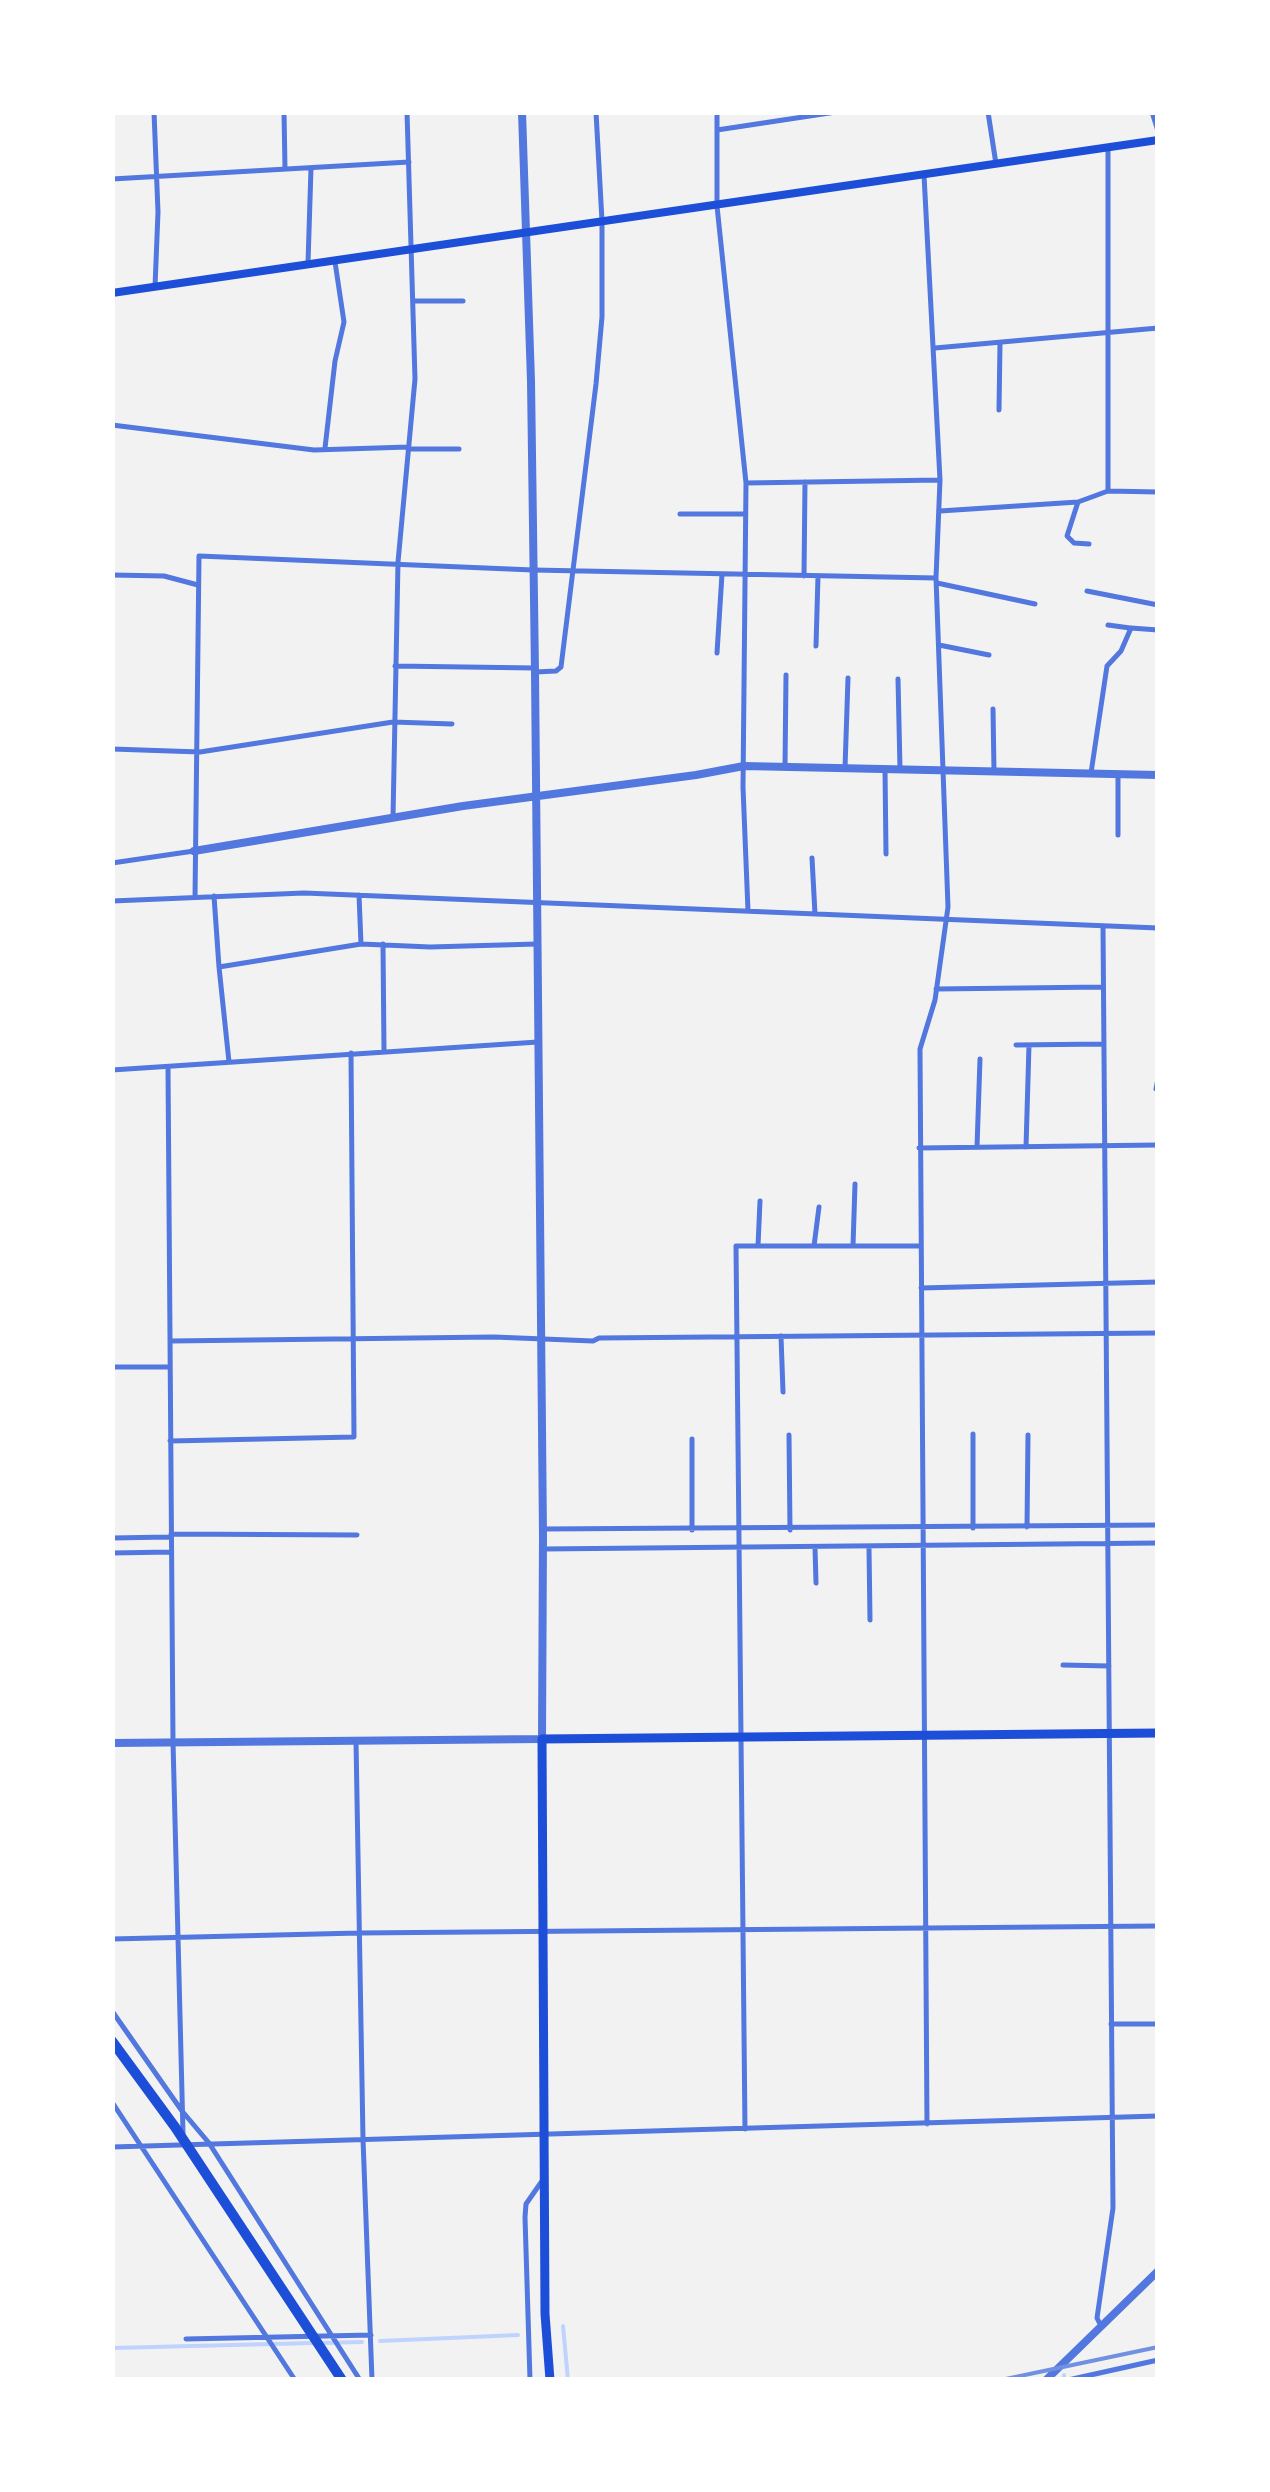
<!DOCTYPE html>
<style>
body{margin:0}
#map{position:relative;width:1270px;height:2492px;overflow:hidden;background:#f2f2f2;font-family:Arial,sans-serif}
canvas{display:block}
.frame{position:absolute;inset:0;border:115px solid #fff;pointer-events:none}
</style>
<div id="map">
<canvas width="1270" height="2492"></canvas>
<div class="frame"></div>
</div>
<script>
const ctx = document.querySelector('canvas').getContext('2d');
ctx.lineJoin = 'round';
function poly(rows) {
  const path = new Path2D();
  for (const r of rows) {
    path.moveTo(r[0], r[1]);
    for (let i = 2; i < r.length; i += 2) path.lineTo(r[i], r[i + 1]);
  }
  return path;
}
function trace(path, color, width, dash) {
  ctx.strokeStyle = color;
  ctx.lineWidth = width;
  ctx.lineCap = dash ? 'butt' : 'round';
  ctx.setLineDash(dash || []);
  ctx.stroke(path);
}
const stream = poly([
 [563,2326,568,2380],
 [380,2341,518,2335],
 [322,2343,362,2342],
 [112,2348,313,2343],
 [1064,2380,1064,2375]
]);
const minor = poly([
 [154,112,158,212,155,287],
 [284,112,285,169],
 [717,112,717,206,746,483,743,787,748,911],
 [988,112,996,164],
 [1152,112,1158,131],
 [717,130,836,112],
 [924,175,940,480,936,578,948,907,935,1000,920,1049,927,2124],
 [112,179,409,162],
 [308,263,311,168],
 [413,301,463,301],
 [935,348,1158,328],
 [999,410,1000,343],
 [112,425,314,450,408,447],
 [325,448,335,361,344,322,335,262],
 [408,449,459,449],
 [746,483,940,480],
 [1108,491,1108,148],
 [1078,502,1067,536,1074,543,1089,544],
 [940,511,1078,502,1108,491,1158,492],
 [680,514,745,514],
 [112,575,164,576,198,585],
 [804,576,805,482],
 [937,583,1035,604],
 [1087,591,1158,605],
 [1108,625,1130,628],
 [939,645,989,655],
 [816,646,818,576],
 [717,653,722,574],
 [395,666,535,668],
 [535,672,556,671,561,667,596,384,602,317,602,221,596,112],
 [898,679,900,769],
 [993,709,994,771],
 [112,749,200,752,393,722,452,724],
 [785,767,786,675],
 [845,768,848,678],
 [885,769,886,854],
 [1091,773,1107,666,1121,651,1131,628,1158,630],
 [393,818,398,562,415,379,407,112],
 [1118,835,1118,774],
 [812,858,815,914],
 [112,863,194,851],
 [359,895,361,944,430,947,537,944],
 [214,896,219,967,361,944],
 [195,897,199,556,533,570,936,578],
 [112,901,304,893,1158,928],
 [383,944,384,1051],
 [219,967,229,1062],
 [936,989,1103,987],
 [1016,1045,1103,1044],
 [168,1067,173,1742,183,2133],
 [112,1070,538,1042],
 [1156,1089,1158,1079],
 [977,1147,980,1059],
 [1026,1147,1029,1045],
 [919,1148,1158,1145],
 [758,1246,760,1201],
 [814,1246,819,1207],
 [853,1246,855,1184],
 [921,1288,1158,1282],
 [781,1336,783,1392],
 [171,1341,494,1337,593,1341,599,1338,1158,1333],
 [112,1367,169,1367],
 [973,1434,973,1528],
 [789,1435,790,1530],
 [692,1439,692,1530],
 [170,1441,354,1437,351,1053],
 [1027,1527,1028,1435],
 [543,1529,1158,1525],
 [171,1534,357,1535],
 [112,1538,169,1537],
 [815,1548,816,1583],
 [869,1548,870,1620],
 [543,1549,1158,1543],
 [112,1553,171,1552],
 [1063,1665,1109,1666],
 [356,1741,363,2139,372,2380],
 [112,1939,359,1933,1158,1926],
 [112,2011,182,2111,209,2143,360,2380],
 [1111,2024,1158,2024],
 [112,2102,295,2380],
 [745,2129,736,1246,920,1246],
 [112,2147,1158,2116],
 [1101,2326,1097,2318,1113,2208,1103,926],
 [186,2339,371,2335],
 [530,2380,525,2217,526,2204,542,2181],
 [1068,2380,1158,2360]
]);
const tertiary = poly([
 [194,851,463,806,696,775,744,766,1158,775],
 [112,1743,542,1739,543,1536,535,672,531,381,522,112],
 [1046,2380,1158,2271]
]);
const secondary = poly([
 [112,293,1158,140]
]);
const trunk = poly([
 [550,2380,545,2314,542,1739,1158,1733]
]);
const motorway = poly([
 [112,2041,175,2127,342,2380]
]);
const rail = poly([
 [1001,2380,1158,2347]
]);
trace(stream, '#bfd3fe', 4);
trace(minor, '#5277de', 5);
trace(tertiary, '#5277de', 8);
trace(secondary, '#1d4ed8', 8);
trace(trunk, '#1d4ed8', 9);
trace(motorway, '#1d4ed8', 10);
trace(rail, '#7290e2', 4);
</script>
